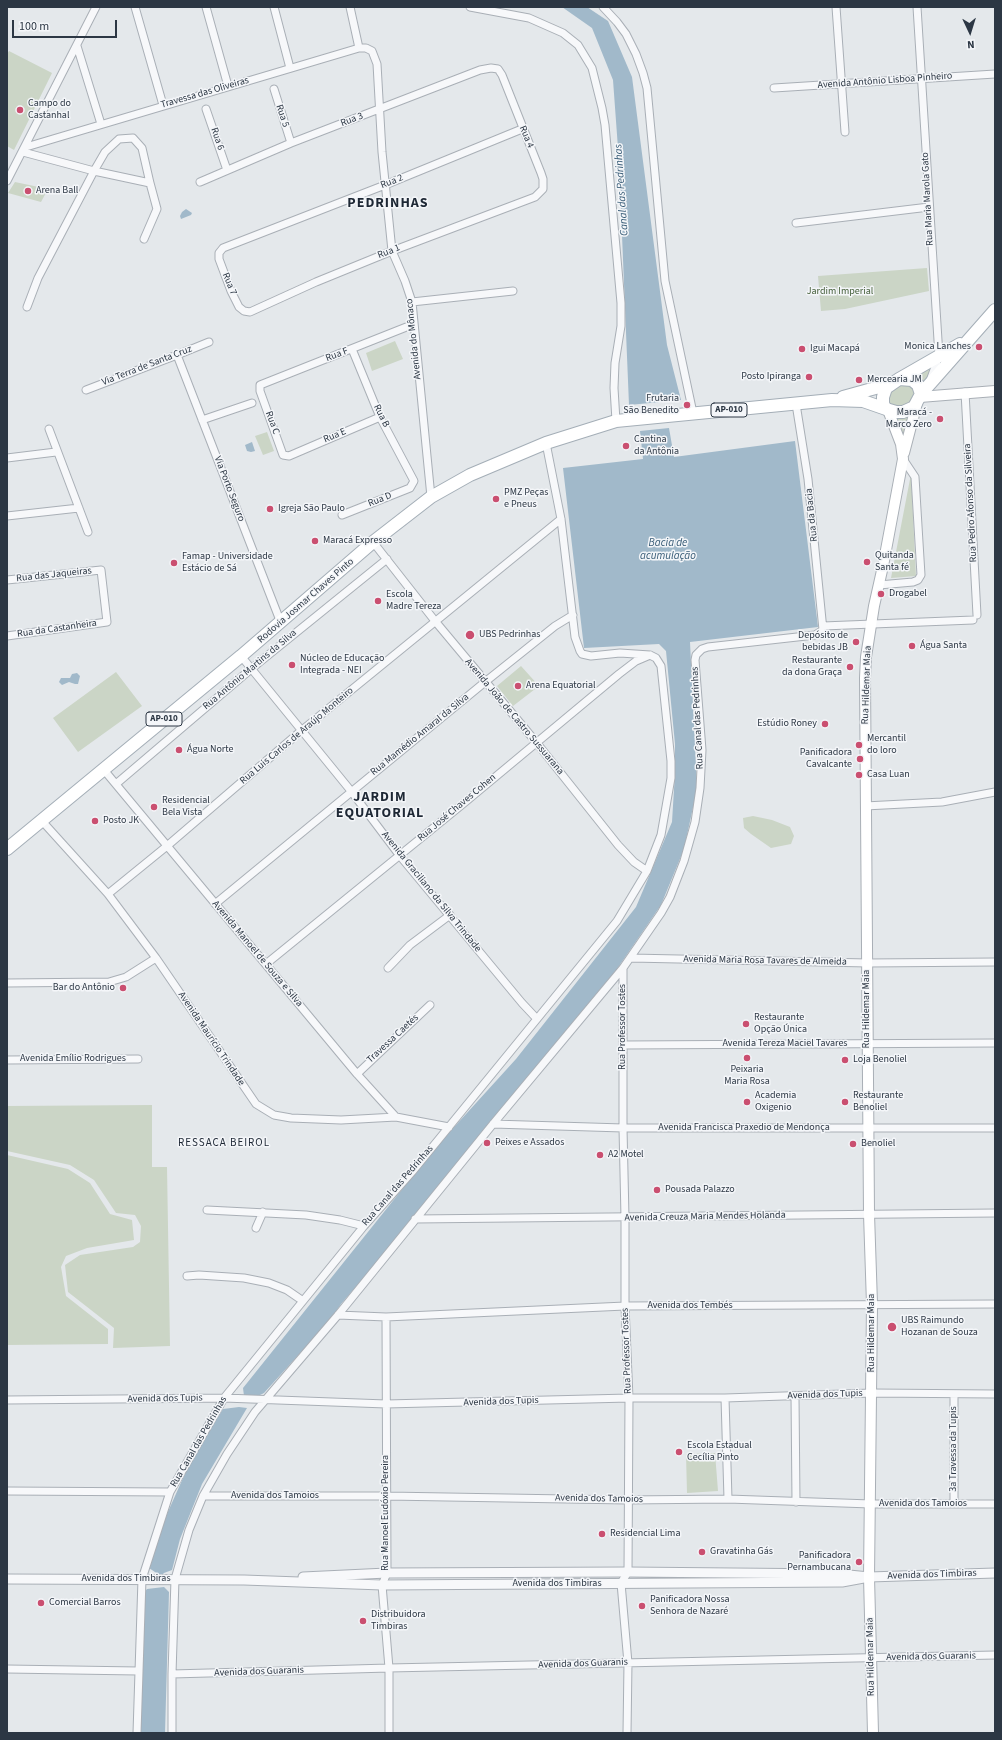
<!DOCTYPE html>
<meta charset="utf-8">
<style>
body{margin:0}
#map{position:relative;width:1002px;height:1740px;overflow:hidden;background:#e4e8eb;font-family:"Source Sans 3",sans-serif}
canvas{display:block}
.frame{position:absolute;inset:0;border:8px solid #2c3744;pointer-events:none}
.north{position:absolute;left:950px;top:12px;width:40px;height:40px;-webkit-text-stroke:3px #f4f6f9;paint-order:stroke;rotate:176deg;font-size:11px;font-weight:700;line-height:16px;text-align:center;color:#2c3744}
.north::after{content:'';display:block;margin:auto;width:14px;height:18px;background:#2c3744;clip-path:polygon(50% 0,100% 100%,50% 72%,0 100%)}
.scale{position:absolute;left:12px;top:20px;width:105px;height:18px;box-sizing:border-box;border:2px solid #2c3744;border-top:0;padding-left:5px;font-size:12px;line-height:14px;white-space:nowrap;color:#2c3744;-webkit-text-stroke:3px #f4f6f9;paint-order:stroke}
</style>
<div id="map">
<canvas width="1002" height="1740"></canvas>
<div class="frame"></div>
<div class="north">N</div>
<div class="scale">100 m</div>
</div>
<script>
const ctx = document.querySelector('canvas').getContext('2d');
ctx.lineJoin = 'round';
function paint(path, color) {
  ctx.fillStyle = color;
  ctx.fill(path, 'evenodd');
}
function poly(rows) {
  const path = new Path2D();
  for (const r of rows) {
    path.moveTo(r[0], r[1]);
    for (let i = 2; i < r.length; i += 2) path.lineTo(r[i], r[i + 1]);
  }
  return path;
}
function trace(path, color, width, dash) {
  ctx.strokeStyle = color;
  ctx.lineWidth = width;
  ctx.lineCap = dash ? 'butt' : 'round';
  ctx.setLineDash(dash || []);
  ctx.stroke(path);
}
function drawText(font, color, halo, rows, align = 'center') {
  ctx.font = font + ' "Source Sans 3",sans-serif';
  ctx.lineWidth = 3;
  ctx.setLineDash([]);
  ctx.textBaseline = 'middle';
  ctx.strokeStyle = halo;
  ctx.fillStyle = color;
  for (const [text, x, y, turn = 0] of rows) {
    ctx.save();
    ctx.translate(x, y);
    ctx.rotate((+turn || 0) * Math.PI / 180);
    ctx.textAlign = isNaN(turn) ? turn : align;
    if (halo) ctx.strokeText(text, 0, 0);
    ctx.fillText(text, 0, 0);
    ctx.restore();
  }
}
const green = poly([
 [9,51,52,73,14,150,7,146,7,54],
 [15,182,48,189,41,202,8,193],
 [927,268,929,291,845,309,821,311,818,276],
 [395,341,403,359,372,371,366,353],
 [935,362,925,386,923,387,914,373],
 [906,384,913,386,916,394,909,404,900,408,889,405,888,395,894,388],
 [912,412,906,440,894,416],
 [267,432,274,451,263,455,255,436],
 [911,474,916,576,891,578],
 [521,666,539,686,513,706,497,686],
 [116,672,142,706,78,752,53,718],
 [753,816,772,820,790,827,794,836,791,844,771,848,751,834,744,828,743,818],
 [152,1105,152,1167,167,1167,170,1346,113,1348,114,1328,68,1292,65,1265,80,1255,133,1247,140,1242,141,1226,135,1215,116,1213,94,1180,70,1165,7,1151,7,1106],
 [7,1155,68,1169,90,1183,110,1214,132,1220,134,1240,87,1248,66,1256,61,1267,66,1296,108,1329,108,1344,7,1345],
 [715,1453,718,1491,687,1493,686,1454]
]);
const water = poly([
 [562,7,587,7,608,21,632,77,667,345,681,400,629,405,619,162,613,80,592,28],
 [186,209,192,213,191,215,181,219,180,216,182,212],
 [669,428,674,457,795,441,818,627,690,642,697,789,684,849,661,905,617,969,444,1179,391,1246,341,1304,330,1320,264,1393,258,1396,244,1396,243,1388,436,1147,516,1059,636,907,672,822,675,773,675,744,666,651,659,644,584,648,563,468,643,459,640,431],
 [252,442,255,451,251,452,247,451,245,445],
 [77,673,80,676,78,684,75,684,69,682,62,685,59,682,61,678,70,678,72,674],
 [239,1407,247,1408,202,1484,180,1539,172,1570,164,1573,162,1575,158,1574,149,1568,167,1514,191,1460,223,1409],
 [164,1587,169,1592,165,1733,139,1733,143,1594,147,1589]
]);
const minor = poly([
 [135,7,163,105],
 [206,7,228,86],
 [274,7,290,68],
 [350,7,359,48],
 [470,7,529,18,563,33,578,45,592,68,602,108,605,125,621,303,621,326,615,363,614,388,616,421],
 [603,7,617,22,626,34,636,54,643,73,647,88,665,281,693,413],
 [836,7,845,132],
 [917,7,939,356,931,378],
 [77,46,101,124],
 [774,88,995,74],
 [274,89,291,143],
 [206,109,227,170],
 [26,147,359,48,366,48,372,51,377,64,382,152,392,251,405,281,412,302,431,497],
 [23,152,94,171,150,183,142,148,133,138,119,139,105,152,94,171,38,278,27,307],
 [7,181,96,7],
 [200,182,291,143,480,70,491,68,498,69,502,75,541,173,543,179,543,189,535,197,392,251,316,282,250,312,244,311,239,307,231,291,219,259,219,253,223,248,385,185,522,129],
 [796,223,929,207],
 [144,239,157,209,150,183],
 [412,302,513,291],
 [177,355,281,623],
 [86,390,177,355,209,342],
 [965,392,977,615],
 [380,417,289,456,283,455,260,391,260,385,414,324],
 [202,420,252,403],
 [49,429,88,532],
 [7,458,56,452],
 [342,515,410,488,414,481,380,417,352,349],
 [7,516,79,508],
 [373,542,435,621,536,742,618,845,634,862,647,871],
 [7,580,101,570,107,622,7,636],
 [879,585,913,582,918,580,921,575,915,477,903,459],
 [823,626,973,620],
 [241,656,351,791,400,856,522,1003,537,1019],
 [104,770,357,1074,396,1117],
 [116,784,251,669,387,559],
 [865,806,942,802,995,792],
 [42,821,108,894,156,958,256,1104,274,1115,291,1118,341,1120,396,1117,449,1127],
 [108,894,167,846,301,731,561,519],
 [215,904,485,682,555,626,573,615],
 [631,958,868,963,995,962],
 [266,964,464,803,619,674,636,661,650,655],
 [388,968,410,945,450,915],
 [623,968,623,1128,625,1218,625,1306,629,1398,628,1572,621,1583,628,1663,627,1733],
 [7,983,109,982,126,977,156,958],
 [624,1045,995,1043],
 [7,1060,138,1059],
 [357,1074,430,1005],
 [493,1124,623,1128,995,1128],
 [207,1210,306,1215,340,1220,364,1226],
 [415,1219,995,1213],
 [256,1228,263,1212],
 [187,1276,199,1275,244,1278,269,1283,287,1290,303,1301],
 [338,1315,386,1317,625,1306,995,1304],
 [386,1317,387,1573,382,1585,389,1668,389,1733],
 [954,1395,954,1504],
 [795,1396,796,1502],
 [725,1398,728,1499],
 [7,1400,224,1398,386,1404,629,1398,725,1398,872,1393,995,1394],
 [7,1491,170,1492],
 [203,1496,387,1496,627,1500,728,1499,871,1504,995,1504],
 [7,1669,138,1671],
 [172,1674,389,1668,995,1655],
 [137,1733,142,1579,170,1492,224,1398,364,1226,412,1172,617,921,647,871,661,835,671,778,671,761,661,666,656,658,650,655,620,653,591,656,582,654,580,651,575,637,561,519,546,443],
 [172,1733,172,1674,175,1579,189,1530,203,1496,227,1454,255,1412,338,1315,493,1124,623,968,661,913,670,897,684,861,695,822,700,788,702,750,695,660,696,655,702,649,708,647,815,635,823,630,808,479,796,404]
]);
const tertiary = poly([
 [303,1577,387,1573,628,1572,839,1574,869,1577,995,1573],
 [7,1579,244,1580,382,1585,842,1582,869,1577]
]);
const secondary = poly([
 [920,397,995,391],
 [904,453,917,403],
 [873,1733,869,1577,872,1304,869,1214,865,678,866,657,874,606,883,566,903,459,901,444,888,410]
]);
const primary = poly([
 [899,379,912,380,918,385,921,394,914,407,903,412,896,412,886,409,883,404,883,397,886,388,899,379],
 [899,379,960,344],
 [921,394,995,310],
 [843,397,890,384],
 [7,849,241,656,373,542,431,497,470,475,546,443,616,421,832,400,863,401,886,409]
]);
const markers = [
 [20,110,4,"#ca4f70"],
 [28,191,4,"#ca4f70"],
 [979,347,4,"#ca4f70"],
 [802,349,4,"#ca4f70"],
 [809,377,4,"#ca4f70"],
 [859,380,4,"#ca4f70"],
 [687,405,4,"#ca4f70"],
 [940,419,4,"#ca4f70"],
 [626,446,4,"#ca4f70"],
 [496,499,4,"#ca4f70"],
 [270,509,4,"#ca4f70"],
 [315,541,4,"#ca4f70"],
 [867,562,4,"#ca4f70"],
 [174,563,4,"#ca4f70"],
 [881,594,4,"#ca4f70"],
 [378,601,4,"#ca4f70"],
 [470,635,5,"#ca4f70"],
 [856,642,4,"#ca4f70"],
 [912,646,4,"#ca4f70"],
 [292,665,4,"#ca4f70"],
 [850,667,4,"#ca4f70"],
 [518,686,4,"#ca4f70"],
 [825,724,4,"#ca4f70"],
 [859,745,4,"#ca4f70"],
 [179,750,4,"#ca4f70"],
 [860,759,4,"#ca4f70"],
 [859,775,4,"#ca4f70"],
 [154,807,4,"#ca4f70"],
 [95,821,4,"#ca4f70"],
 [123,988,4,"#ca4f70"],
 [746,1024,4,"#ca4f70"],
 [747,1058,4,"#ca4f70"],
 [845,1060,4,"#ca4f70"],
 [747,1102,4,"#ca4f70"],
 [845,1102,4,"#ca4f70"],
 [487,1143,4,"#ca4f70"],
 [853,1144,4,"#ca4f70"],
 [600,1155,4,"#ca4f70"],
 [657,1190,4,"#ca4f70"],
 [892,1327,5,"#ca4f70"],
 [679,1452,4,"#ca4f70"],
 [602,1534,4,"#ca4f70"],
 [702,1552,4,"#ca4f70"],
 [859,1562,4,"#ca4f70"],
 [41,1603,4,"#ca4f70"],
 [642,1606,4,"#ca4f70"],
 [363,1621,4,"#ca4f70"]
];
const shields = [
 [729,410,36],
 [164,719,36]
];
const shieldNames = [
 ["AP-010",729,410],
 ["AP-010",164,719]
];
const streetNames = [
 ["Avenida Antônio Lisboa Pinheiro",885,81,-4],
 ["Travessa das Oliveiras",205,93,-16],
 ["Rua 5",282,116,72],
 ["Rua 3",352,120,-21],
 ["Rua 4",526,137,67],
 ["Rua 6",217,139,71],
 ["Rua 2",392,182,-22],
 ["Rua Maria Marola Gato",928,199,-93],
 ["Rua 1",389,252,-22],
 ["Rua 7",229,284,67],
 ["Avenida do Mônaco",414,339,-96],
 ["Rua F",337,355,-21],
 ["Via Terra de Santa Cruz",147,366,-21],
 ["Rua B",381,416,64],
 ["Rua C",272,423,70],
 ["Rua E",335,436,-23],
 ["Via Porto Seguro",229,489,69],
 ["Rua D",380,500,-22],
 ["Rua Pedro Afonso da Silveira",971,503,-93],
 ["Rua da Bacia",812,515,-96],
 ["Rua das Jaqueiras",54,575,-6],
 ["Rodovia Josmar Chaves Pinto",306,601,-41],
 ["Rua da Castanheira",57,629,-8],
 ["Rua Antônio Martins da Silva",250,670,-40],
 ["Rua Hildemar Maia",867,685,-88],
 ["Avenida João de Castro Sussuarana",514,717,50],
 ["Rua Canal das Pedrinhas",698,718,-93],
 ["Rua Mamédio Amaral da Silva",420,735,-39],
 ["Rua Luis Carlos de Araújo Monteiro",297,736,-40],
 ["Rua José Chaves Cohen",457,808,-40],
 ["Avenida Graciliano da Silva Trindade",431,892,51],
 ["Avenida Manoel de Souza e Silva",257,954,50],
 ["Avenida Maria Rosa Tavares de Almeida",765,961,1],
 ["Rua Hildemar Maia",867,1009,-90],
 ["Rua Professor Tostes",623,1027,-90],
 ["Avenida Maurício Trindade",211,1039,56],
 ["Travessa Caetés",393,1039,-43],
 ["Avenida Tereza Maciel Tavares",785,1044],
 ["Avenida Emílio Rodrigues",73,1059],
 ["Avenida Francisca Praxedio de Mendonça",744,1128],
 ["Rua Canal das Pedrinhas",398,1186,-49],
 ["Avenida Creuza Maria Mendes Holanda",705,1217,-1],
 ["Avenida dos Tembés",690,1306],
 ["Rua Hildemar Maia",872,1333,-90],
 ["Rua Professor Tostes",627,1351,-92],
 ["Avenida dos Tupis",825,1395,-2],
 ["Avenida dos Tupis",165,1399,-1],
 ["Avenida dos Tupis",501,1402,-2],
 ["Rua Canal das Pedrinhas",199,1442,-60],
 ["3a Travessa da Tupis",954,1449,-90],
 ["Avenida dos Tamoios",275,1496],
 ["Avenida dos Tamoios",599,1499,1],
 ["Avenida dos Tamoios",923,1504],
 ["Rua Manoel Eudóxio Pereira",386,1513,-90],
 ["Avenida dos Timbiras",932,1575,-2],
 ["Avenida dos Timbiras",126,1579],
 ["Avenida dos Timbiras",557,1584],
 ["Rua Hildemar Maia",871,1657,-91],
 ["Avenida dos Guaranis",931,1657,-1],
 ["Avenida dos Guaranis",583,1664,-2],
 ["Avenida dos Guaranis",259,1672,-2]
];
const poiNames = [
 ["Campo do",28,104],
 ["Castanhal",28,116],
 ["Arena Ball",36,191],
 ["Monica Lanches",971,347,"right"],
 ["Igui Macapá",810,349],
 ["Posto Ipiranga",801,377,"right"],
 ["Mercearia JM",867,380],
 ["Frutaria",679,399,"right"],
 ["São Benedito",679,411,"right"],
 ["Maracá -",932,413,"right"],
 ["Marco Zero",932,425,"right"],
 ["Cantina",634,440],
 ["da Antônia",634,452],
 ["PMZ Peças",504,493],
 ["e Pneus",504,505],
 ["Igreja São Paulo",278,509],
 ["Maracá Expresso",323,541],
 ["Quitanda",875,556],
 ["Santa fé",875,568],
 ["Famap - Universidade",182,557],
 ["Estácio de Sá",182,569],
 ["Drogabel",889,594],
 ["Escola",386,595],
 ["Madre Tereza",386,607],
 ["UBS Pedrinhas",479,635],
 ["Depósito de",848,636,"right"],
 ["bebidas JB",848,648,"right"],
 ["Água Santa",920,646],
 ["Núcleo de Educação",300,659],
 ["Integrada - NEI",300,671],
 ["Restaurante",842,661,"right"],
 ["da dona Graça",842,673,"right"],
 ["Arena Equatorial",526,686],
 ["Estúdio Roney",817,724,"right"],
 ["Mercantil",867,739],
 ["do loro",867,751],
 ["Água Norte",187,750],
 ["Panificadora",852,753,"right"],
 ["Cavalcante",852,765,"right"],
 ["Casa Luan",867,775],
 ["Residencial",162,801],
 ["Bela Vista",162,813],
 ["Posto JK",103,821],
 ["Bar do Antônio",115,988,"right"],
 ["Restaurante",754,1018],
 ["Opção Única",754,1030],
 ["Loja Benoliel",853,1060],
 ["Peixaria",747,1070,"center"],
 ["Maria Rosa",747,1082,"center"],
 ["Academia",755,1096],
 ["Oxigenio",755,1108],
 ["Restaurante",853,1096],
 ["Benoliel",853,1108],
 ["Peixes e Assados",495,1143],
 ["Benoliel",861,1144],
 ["A2 Motel",608,1155],
 ["Pousada Palazzo",665,1190],
 ["UBS Raimundo",901,1321],
 ["Hozanan de Souza",901,1333],
 ["Escola Estadual",687,1446],
 ["Cecília Pinto",687,1458],
 ["Residencial Lima",610,1534],
 ["Gravatinha Gás",710,1552],
 ["Panificadora",851,1556,"right"],
 ["Pernambucana",851,1568,"right"],
 ["Panificadora Nossa",650,1600],
 ["Senhora de Nazaré",650,1612],
 ["Comercial Barros",49,1603],
 ["Distribuidora",371,1615],
 ["Timbiras",371,1627]
];
const parkNames = [
 ["Jardim Imperial",840,292]
];
const waterNames = [
 ["Canal das Pedrinhas",622,190,-94],
 ["Bacia de",668,544],
 ["acumulação",668,557]
];
const neighbourhoodNames = [
 ["RESSACA BEIROL",224,1144]
];
const districtNames = [
 ["PEDRINHAS",388,204],
 ["JARDIM",380,798],
 ["EQUATORIAL",380,814]
];
paint(green, '#cbd5c6');
paint(water, '#a1b9ca');
trace(minor, '#a9afb6', 9);
trace(tertiary, '#a9afb6', 11);
trace(secondary, '#a9afb6', 12);
trace(primary, '#a4aeb7', 14);
trace(minor, '#f7f8fa', 7);
trace(tertiary, '#f7f8fa', 9);
trace(secondary, '#fff', 10);
trace(primary, '#fff', 12);
for (const [x, y, r, color] of markers) {
  const dot = new Path2D();
  dot.arc(x, y, r, 0, 2 * Math.PI);
  ctx.fillStyle = color;
  ctx.fill(dot);
  trace(dot, '#f4f6f9', 1.5);
}
for (const [x, y, w] of shields) {
  const box = new Path2D();
  box.roundRect(x - w / 2, y - 7, w, 14, 3);
  ctx.fillStyle = '#f4f6f9';
  ctx.fill(box);
  trace(box, '#2c3744', 1);
}
drawText('bold 9px', '#2c3744', null, shieldNames);
drawText('10px', '#2c3744', '#f4f6f9', streetNames);
drawText('10px', '#2c3744', '#f4f6f9', poiNames, 'left');
drawText('10px', '#455f3a', '#f4f6f9', parkNames);
drawText('italic 11px', '#375b76', '#f4f6f9', waterNames);
ctx.letterSpacing = '1px';
drawText('11px', '#1e2835', '#f4f6f9', neighbourhoodNames);
ctx.letterSpacing = '0px';
ctx.letterSpacing = '1px';
drawText('bold 14px', '#1e2835', '#f4f6f9', districtNames);
ctx.letterSpacing = '0px';
</script>
